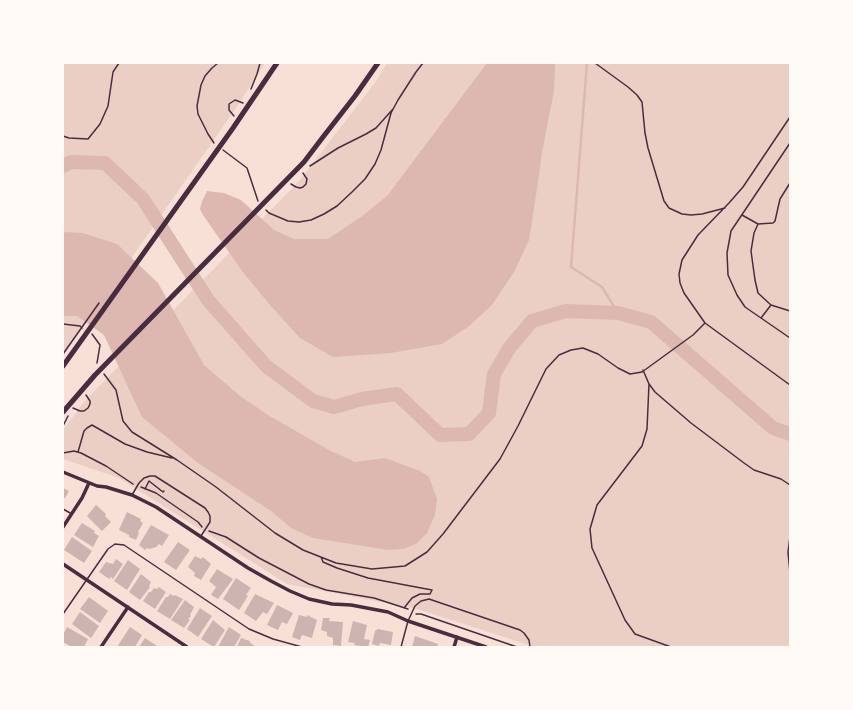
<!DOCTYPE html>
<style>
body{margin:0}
#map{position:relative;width:853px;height:710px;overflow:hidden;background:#f7e1d7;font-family:"Public Sans",sans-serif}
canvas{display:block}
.frame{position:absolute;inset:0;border:64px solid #fffaf5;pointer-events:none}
</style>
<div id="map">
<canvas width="853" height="710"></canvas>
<div class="frame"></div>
</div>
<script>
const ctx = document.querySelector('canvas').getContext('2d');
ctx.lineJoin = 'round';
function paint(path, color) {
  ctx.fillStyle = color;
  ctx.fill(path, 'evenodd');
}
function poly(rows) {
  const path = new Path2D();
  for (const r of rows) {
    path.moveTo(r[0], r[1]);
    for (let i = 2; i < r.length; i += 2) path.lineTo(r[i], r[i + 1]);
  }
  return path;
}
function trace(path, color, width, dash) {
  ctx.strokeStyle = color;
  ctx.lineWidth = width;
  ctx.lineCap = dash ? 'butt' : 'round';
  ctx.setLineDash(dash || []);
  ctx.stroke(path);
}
const green = poly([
 [63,63,265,63,236,108,63,356],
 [387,63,790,63,790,647,535,647,417,609,287,584,119,478,63,459,63,430,84,402,300,180,377,80]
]);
const water = poly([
 [487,63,555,63,554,91,542,152,537,189,529,240,514,272,492,305,468,327,442,344,391,353,333,357,300,338,270,305,242,271,203,215,200,209,202,201,207,191,224,193,241,200,274,230,294,239,328,239,361,217,387,196],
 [63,232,83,233,117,244,158,283,204,365,240,396,268,415,329,450,355,462,385,458,420,471,429,477,437,499,435,515,427,533,416,544,403,549,388,550,313,538,291,528,271,511,198,463,142,417,104,335,77,316,63,316]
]);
const stream = poly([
 [587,63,571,267,602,287,618,313]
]);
const river = poly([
 [63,166,71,162,105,163,143,199,208,300,266,366,313,401,334,407,362,399,397,394,440,435,469,434,489,413,494,374,510,347,532,321,566,311,618,313,651,322,773,428,790,434]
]);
const building = poly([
 [63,488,69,491,65,498,63,497],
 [96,505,106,514,105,516,111,522,102,531,87,516],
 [127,512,141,519,140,521,143,523,138,532,139,533,136,540,129,537,129,535,119,530],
 [82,523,95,531,94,533,99,536,93,547,74,535],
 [151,525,169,535,162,546,159,544,156,547,149,549,147,548,145,550,139,545],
 [72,537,92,551,84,563,64,550],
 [178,542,190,550,176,570,164,562],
 [195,556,201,559,203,557,211,564,201,580,194,576,195,573,188,567],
 [116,559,123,564,113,579,111,577,109,579,99,572,106,562,113,564],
 [128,560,140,569,127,590,114,581],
 [217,569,233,579,218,599,211,595,216,587,209,581],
 [141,574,151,582,149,586,150,587,140,600,129,592],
 [236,578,251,588,246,595,248,596,239,610,223,599],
 [159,587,166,592,155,609,143,601,149,592,151,592,154,588,157,589],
 [170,594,174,596,175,595,183,599,170,619,157,611,166,597,168,597],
 [255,594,274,603,267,614,263,612,256,621,244,613],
 [89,597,108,611,100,623,80,609],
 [185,600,194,607,190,615,191,616,188,619,190,620,184,628,171,620],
 [277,605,293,613,287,624,282,622,278,630,267,625],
 [200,608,212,616,198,637,187,629],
 [80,612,99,626,91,638,72,624],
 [299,615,307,617,307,615,317,620,312,638,302,635,300,640,292,637],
 [323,618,330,618,329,621,343,622,341,646,333,645,333,638,327,636,327,632,321,630],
 [213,620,225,630,214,647,201,639],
 [353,621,367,625,364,639,370,640,368,647,354,645,355,643,348,642],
 [67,627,88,639,84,647,72,647,63,642,63,635],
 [130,627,142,635,135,647,117,647],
 [229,627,241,635,234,647,218,647],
 [378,629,393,632,391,645,380,643,379,646,372,644,375,631],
 [415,636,438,644,437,647,412,647],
 [145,638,157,646,156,647,139,647],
 [241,638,250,641,250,643,254,645,253,647,237,647]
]);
const path = poly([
 [595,63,628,87,637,95,642,102,645,133,648,148,664,201,669,208,682,214,691,215,702,214,725,208],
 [251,89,257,74,260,63],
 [234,116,229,110,229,104,235,100,243,103],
 [790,117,743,187,729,203,698,235,682,260,679,274,680,283,684,293,705,323,790,385],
 [63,136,69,138,88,139,100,124,108,106,113,72,119,63],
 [214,143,208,134,198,114,197,106,201,85,205,76,212,68,218,63],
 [223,150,247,168,258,201],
 [310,166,338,148,366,134,376,128,393,109],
 [291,184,296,187,300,188,303,187,306,184,307,179,303,173],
 [266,210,269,213,288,221,299,222,311,220,324,214,337,206,352,192,365,179,375,164,381,150,391,113,398,100,416,72,423,63],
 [63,324,80,326,82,328],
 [92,334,100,345,97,363],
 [63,354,99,303],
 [643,370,649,384],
 [104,374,116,390,123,421,132,432,177,460,216,487,275,533,303,550,336,563,372,569,405,566,427,552,443,534,500,459,518,426,546,369,559,355,571,350,583,348,598,354,618,368,630,374,642,372,693,335,705,323],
 [73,408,80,411,84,411,88,408,90,404,90,401,86,395],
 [63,426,68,416],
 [78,452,84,431,87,428,92,425,125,444,147,452,172,458],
 [63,453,74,451,81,453,106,466,133,484],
 [141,487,156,493,198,522,202,527],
 [145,489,149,481,163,492,164,491],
 [209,531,226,537,259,558,309,584,326,590,374,598,408,609],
 [790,537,788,552,790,573],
 [321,557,323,562,337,568,368,578,432,590,430,594,420,594,412,598,404,608],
 [416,614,421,614,517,647],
 [671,647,635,634,625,620,592,548,590,529,597,505,642,446,647,429,649,384,655,392,691,423,744,463,754,470,781,479,790,485]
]);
const service = poly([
 [790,143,731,231,727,253,728,275,737,295,745,307,790,338],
 [790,183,780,199,775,221,773,223,758,224,754,233,751,251,755,280,758,293,771,305,790,311],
 [742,215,758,224],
 [761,318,771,305],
 [132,495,139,483,144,478,150,476,155,476,205,508,208,512,210,516,210,522,201,536],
 [63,509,72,514],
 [63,614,108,549,115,544,124,545,249,629,273,639,302,647],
 [401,647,408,621,415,606,421,601,429,599,520,630,524,633,529,640,530,647]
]);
const minor = poly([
 [63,472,97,486,106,487,132,495,156,507,248,568,271,581,290,591,309,599,332,604,351,605,388,612,408,621,486,647],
 [63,527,82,498,89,483],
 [63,564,187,647],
 [101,647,128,607],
 [454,647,457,637]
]);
const secondary = poly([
 [63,366,233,128,277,63],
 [63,412,95,375,304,162,323,137,355,96,378,63]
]);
paint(green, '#ebcfc5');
paint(water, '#dcb8b0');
trace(stream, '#dcb8b0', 2.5);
trace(river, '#dcb8b0', 14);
paint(building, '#ccb4b1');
trace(path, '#4a2c40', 1.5);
trace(service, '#4a2c40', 1.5);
trace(minor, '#4a2c40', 3.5);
trace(secondary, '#4a2c40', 5);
</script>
